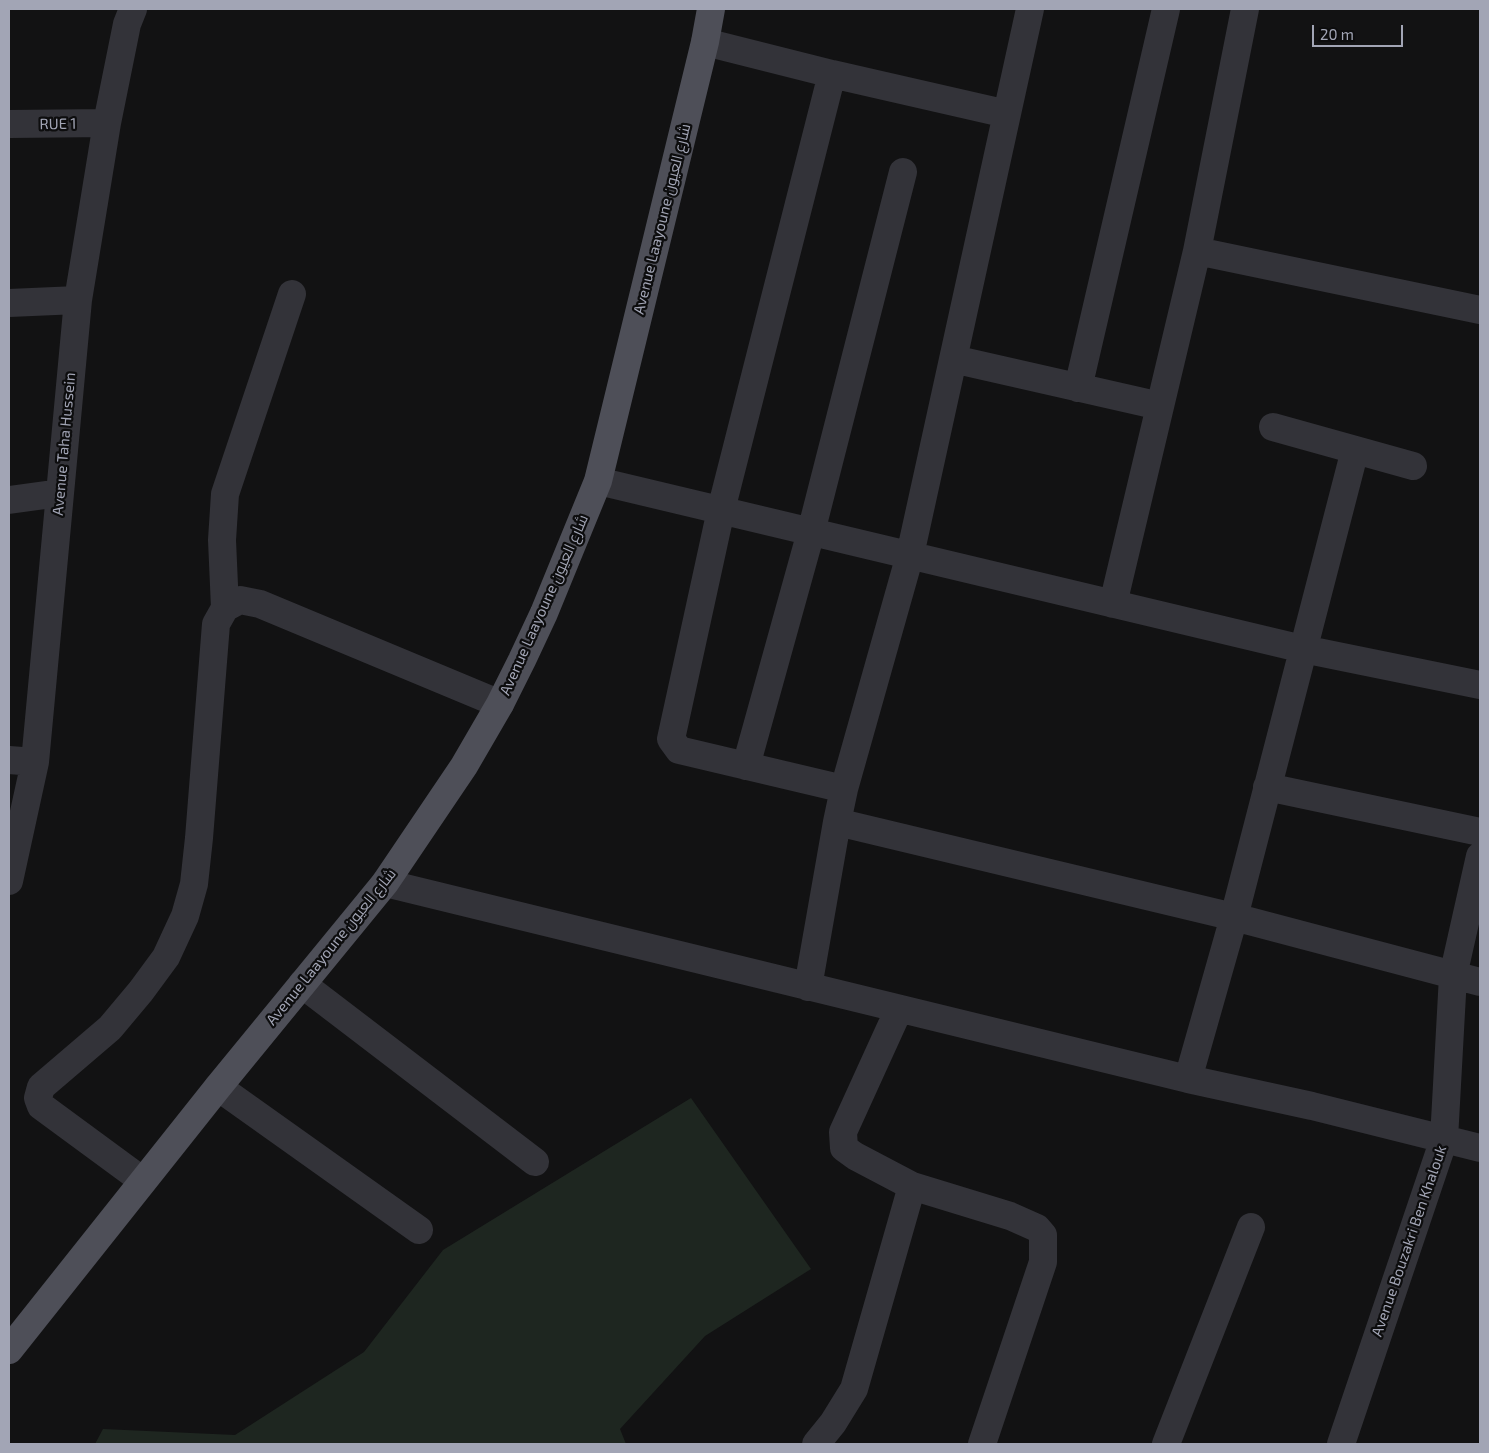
<!DOCTYPE html>
<meta charset="utf-8">
<style>
body{margin:0}
#map{position:relative;width:1489px;height:1453px;overflow:hidden;background:#121213;font-family:"Exo 2",sans-serif}
canvas{display:block}
.frame{position:absolute;inset:0;border:10px solid #a2a5b5;pointer-events:none}
.scale{position:absolute;left:1312px;top:25px;width:91px;height:22px;box-sizing:border-box;border:2px solid #a2a5b5;border-top:0;padding-left:6px;font-size:15px;line-height:18px;white-space:nowrap;color:#a2a5b5;-webkit-text-stroke:4px #0d0d0e;paint-order:stroke}
</style>
<div id="map">
<canvas width="1489" height="1453"></canvas>
<div class="frame"></div>
<div class="scale">20 m</div>
</div>
<script>
const ctx = document.querySelector('canvas').getContext('2d');
ctx.lineJoin = 'round';
function paint(path, color) {
  ctx.fillStyle = color;
  ctx.fill(path, 'evenodd');
}
function poly(rows) {
  const path = new Path2D();
  for (const r of rows) {
    path.moveTo(r[0], r[1]);
    for (let i = 2; i < r.length; i += 2) path.lineTo(r[i], r[i + 1]);
  }
  return path;
}
function trace(path, color, width, dash) {
  ctx.strokeStyle = color;
  ctx.lineWidth = width;
  ctx.lineCap = dash ? 'butt' : 'round';
  ctx.setLineDash(dash || []);
  ctx.stroke(path);
}
function drawText(font, color, halo, rows, align = 'center') {
  ctx.font = font + ' "Exo 2",Cairo,sans-serif';
  ctx.lineWidth = 4.5;
  ctx.setLineDash([]);
  ctx.textBaseline = 'middle';
  ctx.strokeStyle = halo;
  ctx.fillStyle = color;
  for (const [text, x, y, turn = 0] of rows) {
    ctx.save();
    ctx.translate(x, y);
    ctx.rotate((+turn || 0) * Math.PI / 180);
    ctx.textAlign = isNaN(turn) ? turn : align;
    if (halo) ctx.strokeText(text, 0, 0);
    ctx.fillText(text, 0, 0);
    ctx.restore();
  }
}
const green = poly([
 [691,1098,811,1269,705,1336,620,1429,626,1444,95,1444,103,1429,235,1435,364,1352,443,1250]
]);
const minor = poly([
 [705,42,832,74,1007,114],
 [832,74,721,510,671,739,679,750,844,789],
 [9,124,107,123],
 [1197,251,1480,310],
 [9,303,78,300],
 [953,359,1160,406],
 [1078,388,1166,9],
 [1273,427,1413,466],
 [598,481,1303,649,1480,685],
 [9,500,60,493],
 [1113,604,1197,251,1245,9],
 [225,608,222,540,225,494,292,294],
 [9,760,35,762],
 [746,766,811,532,903,172],
 [1267,787,1480,832],
 [837,822,1234,917,1480,982],
 [9,881,35,762,78,300,107,123,127,24,133,9],
 [385,883,1188,1079,1312,1106,1480,1148],
 [302,984,535,1162],
 [808,987,837,822,844,789,910,555,1030,9],
 [899,1009,843,1132,844,1148,855,1156,912,1186,1010,1216,1037,1228,1043,1235,1043,1262,982,1444],
 [1188,1079,1234,917,1355,450],
 [218,1087,419,1230],
 [143,1181,41,1106,38,1098,41,1087,110,1028,141,991,166,957,185,916,194,884,199,838,216,624,225,608,240,600,260,604,500,704],
 [816,1444,833,1423,854,1389,912,1186],
 [1166,1444,1251,1227],
 [1341,1444,1444,1139,1453,976,1480,856]
]);
const major = poly([
 [9,1350,218,1087,385,883,464,766,500,704,522,660,544,613,598,481,705,42,711,9]
]);
const streetNames = [
 ["RUE 1",58,124,-1],
 ["Avenue Laayoune شارع العيون",662,219,-76],
 ["Avenue Taha Hussein",64,444,-85],
 ["Avenue Laayoune شارع العيون",544,605,-66],
 ["Avenue Laayoune شارع العيون",331,947,-51],
 ["Avenue Bouzakri Ben Khalouk",1409,1241,-71]
];
paint(green, '#1e2620');
trace(minor, '#333339', 28);
trace(major, '#4e4f58', 28);
drawText('15px', '#a2a5b5', '#0d0d0e', streetNames);
</script>
